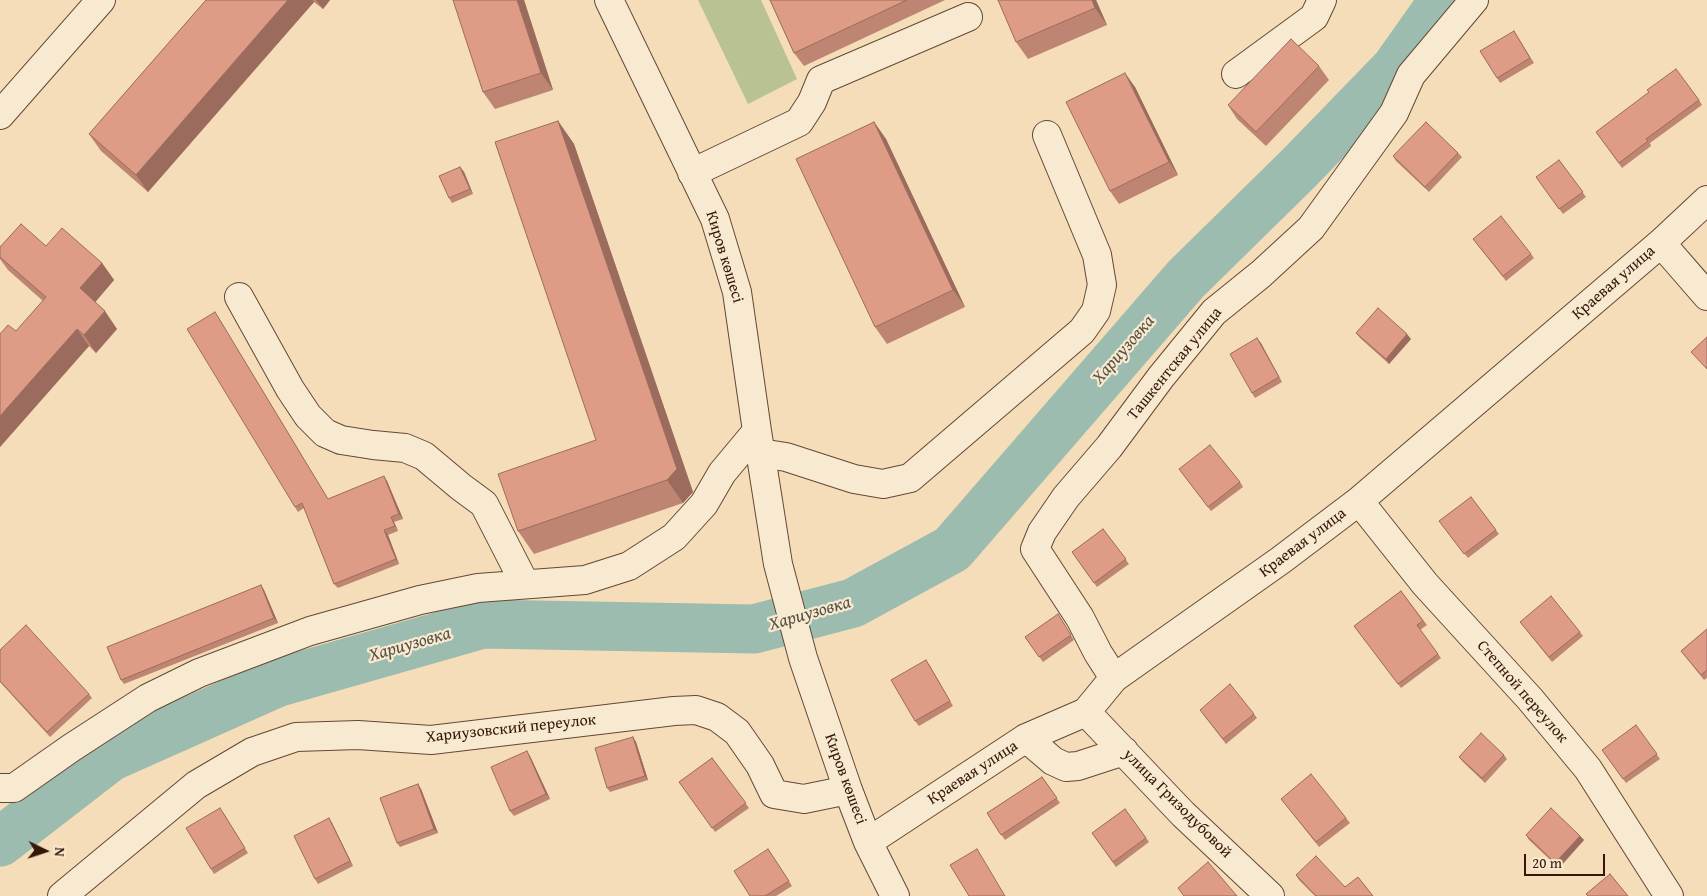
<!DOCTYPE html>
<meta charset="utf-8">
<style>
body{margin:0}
#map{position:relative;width:1707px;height:896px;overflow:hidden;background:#f4ddb8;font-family:"Gentium Book Plus",serif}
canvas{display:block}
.north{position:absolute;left:20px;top:826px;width:50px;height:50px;-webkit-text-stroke:4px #f8e9d1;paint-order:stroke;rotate:94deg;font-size:14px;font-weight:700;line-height:20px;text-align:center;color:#341708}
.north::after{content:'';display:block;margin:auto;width:18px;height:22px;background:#341708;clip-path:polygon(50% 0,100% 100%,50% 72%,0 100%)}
.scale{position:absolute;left:1524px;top:854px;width:81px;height:22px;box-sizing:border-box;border:2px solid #341708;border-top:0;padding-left:6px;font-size:15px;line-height:18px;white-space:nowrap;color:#341708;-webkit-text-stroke:4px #f8e9d1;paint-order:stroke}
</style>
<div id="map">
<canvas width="1707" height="896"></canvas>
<div class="north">N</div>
<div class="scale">20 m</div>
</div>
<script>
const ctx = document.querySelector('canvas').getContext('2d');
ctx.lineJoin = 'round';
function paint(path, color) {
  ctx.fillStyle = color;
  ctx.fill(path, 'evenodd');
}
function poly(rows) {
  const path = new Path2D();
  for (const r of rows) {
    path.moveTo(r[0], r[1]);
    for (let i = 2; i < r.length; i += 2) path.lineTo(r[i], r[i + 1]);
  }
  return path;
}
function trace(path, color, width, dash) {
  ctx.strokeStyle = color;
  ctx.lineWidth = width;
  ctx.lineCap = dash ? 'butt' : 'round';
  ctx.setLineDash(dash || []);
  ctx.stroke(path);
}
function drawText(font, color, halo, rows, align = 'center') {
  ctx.font = font + ' "Gentium Book Plus",serif';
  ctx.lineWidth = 4.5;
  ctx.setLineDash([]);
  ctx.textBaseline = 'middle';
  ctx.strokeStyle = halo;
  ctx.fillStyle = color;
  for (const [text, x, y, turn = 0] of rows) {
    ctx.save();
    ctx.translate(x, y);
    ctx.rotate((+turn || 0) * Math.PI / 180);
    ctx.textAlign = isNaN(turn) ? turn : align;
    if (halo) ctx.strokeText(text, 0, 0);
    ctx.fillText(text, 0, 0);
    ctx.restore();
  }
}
const green = poly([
 [698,0,761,0,797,79,748,104]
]);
const river = poly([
 [0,842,110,757,276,683,483,624,754,629,853,603,952,549,1186,279,1299,168,1396,68,1444,0]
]);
const minor = poly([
 [609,0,715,219,737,292,757,431,778,564,803,658,848,790,868,842,895,896],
 [1236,74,1314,17,1322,0],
 [0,115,101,0],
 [692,173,799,122,812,102,821,80,968,17],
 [1661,243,1707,296],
 [239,297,290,389,308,416,325,433,341,440,373,445,405,448,424,456,461,487,484,504,525,584],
 [760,453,786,457,854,479,883,484,910,478,1082,331,1096,311,1102,285,1097,255,1047,135],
 [1359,501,1425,584,1530,699,1588,769,1669,896],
 [1114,678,1098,653,1080,618,1035,549,1042,532,1066,497,1109,447,1161,377,1214,312,1261,274,1311,228,1394,113,1411,75,1474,0],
 [1086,712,1183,814,1270,896],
 [1026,738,1053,761,1066,767,1078,766,1124,751],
 [0,788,14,788,71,748,148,698,199,673,310,631,420,600,478,588,585,580,629,566,674,537,704,504,722,473,757,431],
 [868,842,1026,738,1086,712,1114,678,1281,560,1359,501,1661,243,1707,200],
 [62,896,196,785,252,752,296,737,358,735,431,740,674,711,696,710,717,717,737,732,760,765,774,794,804,799,848,790]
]);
const wall = poly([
 [206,0,330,0,323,9,314,2,148,192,101,151,89,134],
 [524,0,553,90,495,109,483,92],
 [770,0,945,0,804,66,794,53],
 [1096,0,1107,25,1028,59,1016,42],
 [1514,31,1534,63,1500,83,1497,78],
 [1319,66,1329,80,1266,146,1237,119,1228,105],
 [1135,87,1178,175,1119,204,1110,191],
 [1699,100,1702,105,1650,143,1651,146,1622,168,1596,132],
 [558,121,574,144,693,492,683,503,534,554,518,531,596,440],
 [874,122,886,139,965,307,887,344,875,327],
 [1458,153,1462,157,1429,192,1396,161,1393,156],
 [1559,160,1586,197,1563,214,1536,177],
 [460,167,464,172,473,194,452,203,449,198],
 [1476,243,1531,254,1534,258,1506,281],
 [46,246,102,263,114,280,95,302,117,329,96,353,89,346,0,447,16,331,43,301,8,270,0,259,0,247],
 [215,312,328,499,387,481,403,519,394,522,398,531,388,535,399,564,338,588,334,584,304,508,298,512,295,507],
 [1356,333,1411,339,1389,364,1360,338],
 [1257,338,1282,382,1255,398,1252,393],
 [1179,469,1240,482,1243,487,1211,511],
 [1471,497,1499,534,1468,558,1439,521],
 [1103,529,1129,564,1097,587,1072,552],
 [261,585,264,590,278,623,124,684,121,680],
 [1401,591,1427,625,1420,630,1441,658,1401,688,1354,626],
 [1058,614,1074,640,1043,662,1025,637],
 [1520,622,1580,632,1583,636,1552,662],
 [1707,629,1707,678,1704,680,1681,651],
 [0,650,89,694,92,698,50,737,0,682],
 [929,664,953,706,919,726,915,721],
 [1203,714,1254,714,1257,718,1226,744],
 [1636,725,1660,759,1626,783,1602,750],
 [633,737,636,742,648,780,610,792,607,788],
 [1504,755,1507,759,1485,783,1463,762,1459,757],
 [530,756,550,799,514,816,510,811],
 [712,758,749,808,715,832,679,782],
 [1042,777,1060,803,1005,840,987,813],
 [418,784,421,789,438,833,400,847,397,843],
 [1281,799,1346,818,1350,823,1319,847],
 [1125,809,1149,842,1116,867,1092,833],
 [223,812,248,853,214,874,211,869],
 [329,818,332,823,353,866,318,884,315,879],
 [1526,835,1580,836,1584,840,1559,868,1529,840],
 [768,849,792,886,776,896,750,896],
 [1296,875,1345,887,1373,896,1315,896,1299,880]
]);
const shadedWall = poly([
 [288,0,313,0,314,2,148,192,136,175],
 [316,0,330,0,323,9],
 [517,0,524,0,553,90,541,73],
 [1092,0,1096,0,1107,25,1095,8],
 [1125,73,1135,87,1178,175,1169,162],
 [558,121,574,144,693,492,683,503,667,480],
 [874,122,886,139,965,307,953,290],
 [460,167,464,172,473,194,470,189],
 [102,263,114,280,92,306,80,288],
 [105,311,117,329,96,353,84,335],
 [77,329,89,346,0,447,0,416],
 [1407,334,1411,339,1389,364,1386,359],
 [1257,338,1261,343,1282,382,1279,377],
 [384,476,387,481,403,519,399,514],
 [391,517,394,522,398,531,395,526],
 [384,530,388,535,399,564,396,559],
 [261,585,264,590,278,623,274,618],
 [633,737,636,742,648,780,645,776],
 [527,751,530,756,550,799,546,794],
 [418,784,421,789,438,833,434,829],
 [329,818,332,823,353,866,350,861],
 [1580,836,1584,840,1559,868,1555,863]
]);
const building = poly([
 [206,0,288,0,136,175,89,134,206,0],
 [453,0,517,0,541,73,483,92,453,0],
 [770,0,907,0,794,53,770,0],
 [998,0,1092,0,1095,8,1016,42,998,0],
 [1514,31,1530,58,1497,78,1480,51,1514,31],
 [1291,39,1319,66,1256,132,1228,105,1291,39],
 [1676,69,1699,100,1646,139,1648,141,1619,163,1596,132,1649,92,1647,90,1676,69],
 [1125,73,1169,162,1110,191,1066,102,1125,73],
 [558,121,677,469,667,480,518,531,498,474,596,440,495,142,558,121],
 [874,122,953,290,875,327,796,159,874,122],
 [1426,122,1458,153,1425,187,1393,156,1426,122],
 [1559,160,1583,192,1559,209,1536,177,1559,160],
 [460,167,470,189,449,198,439,176,460,167],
 [1501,216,1531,254,1503,276,1473,239,1501,216],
 [21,224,46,246,62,228,102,263,80,288,105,311,84,335,77,329,0,416,0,334,8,325,16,331,46,297,0,257,0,247,21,224],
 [1378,308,1407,334,1386,359,1356,333,1378,308],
 [215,312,328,499,384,476,399,514,391,517,395,526,384,530,396,559,334,584,302,503,295,507,187,329,215,312],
 [1707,337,1707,369,1691,352,1707,337],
 [1257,338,1279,377,1252,393,1230,354,1257,338],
 [1210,445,1240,482,1208,507,1179,469,1210,445],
 [1471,497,1496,530,1464,554,1439,521,1471,497],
 [1103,529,1126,559,1094,583,1072,552,1103,529],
 [261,585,274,618,121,680,107,647,261,585],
 [1401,591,1423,621,1417,625,1438,654,1398,684,1354,626,1401,591],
 [1551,596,1580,632,1549,657,1520,622,1551,596],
 [1058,614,1071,635,1039,657,1025,637,1058,614],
 [26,625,89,694,47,732,0,681,0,650,26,625],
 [1707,629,1707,670,1701,675,1681,651,1707,629],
 [926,660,950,701,915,721,891,680,926,660],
 [1230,684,1254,714,1223,739,1200,710,1230,684],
 [1636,725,1657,754,1623,779,1602,750,1636,725],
 [1481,733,1504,755,1482,778,1459,757,1481,733],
 [633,737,645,776,607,788,595,748,633,737],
 [527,751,546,794,510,811,491,767,527,751],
 [712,758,746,803,712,828,679,782,712,758],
 [1311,774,1346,818,1316,842,1281,799,1311,774],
 [1042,777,1057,798,1001,835,987,813,1042,777],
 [418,784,434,829,397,843,380,798,418,784],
 [220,808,245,848,211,869,186,828,220,808],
 [1551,808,1580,836,1555,863,1526,835,1551,808],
 [1125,809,1146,838,1113,862,1092,833,1125,809],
 [329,818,350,861,315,879,294,836,329,818],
 [768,849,789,881,765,896,750,896,734,871,768,849],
 [977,849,1005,896,969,896,950,865,977,849],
 [1316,856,1345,887,1358,877,1373,896,1316,896,1296,875,1316,856],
 [1208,862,1237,896,1184,896,1178,888,1208,862],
 [1610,874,1628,896,1588,896,1586,894,1610,874]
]);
const streetNames = [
 ["Киров көшесі",724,257,73],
 ["Краевая улица",1614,283,-41],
 ["Ташкентская улица",1175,364,-51],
 ["Краевая улица",1303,543,-37],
 ["Степной переулок",1522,692,49],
 ["Хариузовский переулок",511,729,-6],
 ["Краевая улица",973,773,-33],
 ["Киров көшесі",845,779,70],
 ["улица Гризодубовой",1177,804,45]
];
const waterNames = [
 ["Хариузовка",1124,350,-49],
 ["Хариузовка",810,614,-16],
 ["Хариузовка",410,645,-16]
];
paint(green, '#b8c292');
trace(river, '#9cbcaf', 49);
trace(minor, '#644834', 30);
trace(minor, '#f8e9d1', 28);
paint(wall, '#bf8573');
paint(shadedWall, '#9b6c5e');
paint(building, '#de9b86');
trace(building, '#9b6c5e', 1);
drawText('16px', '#341708', '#f8e9d1', streetNames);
drawText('italic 18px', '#585142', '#f8e9d1', waterNames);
</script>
